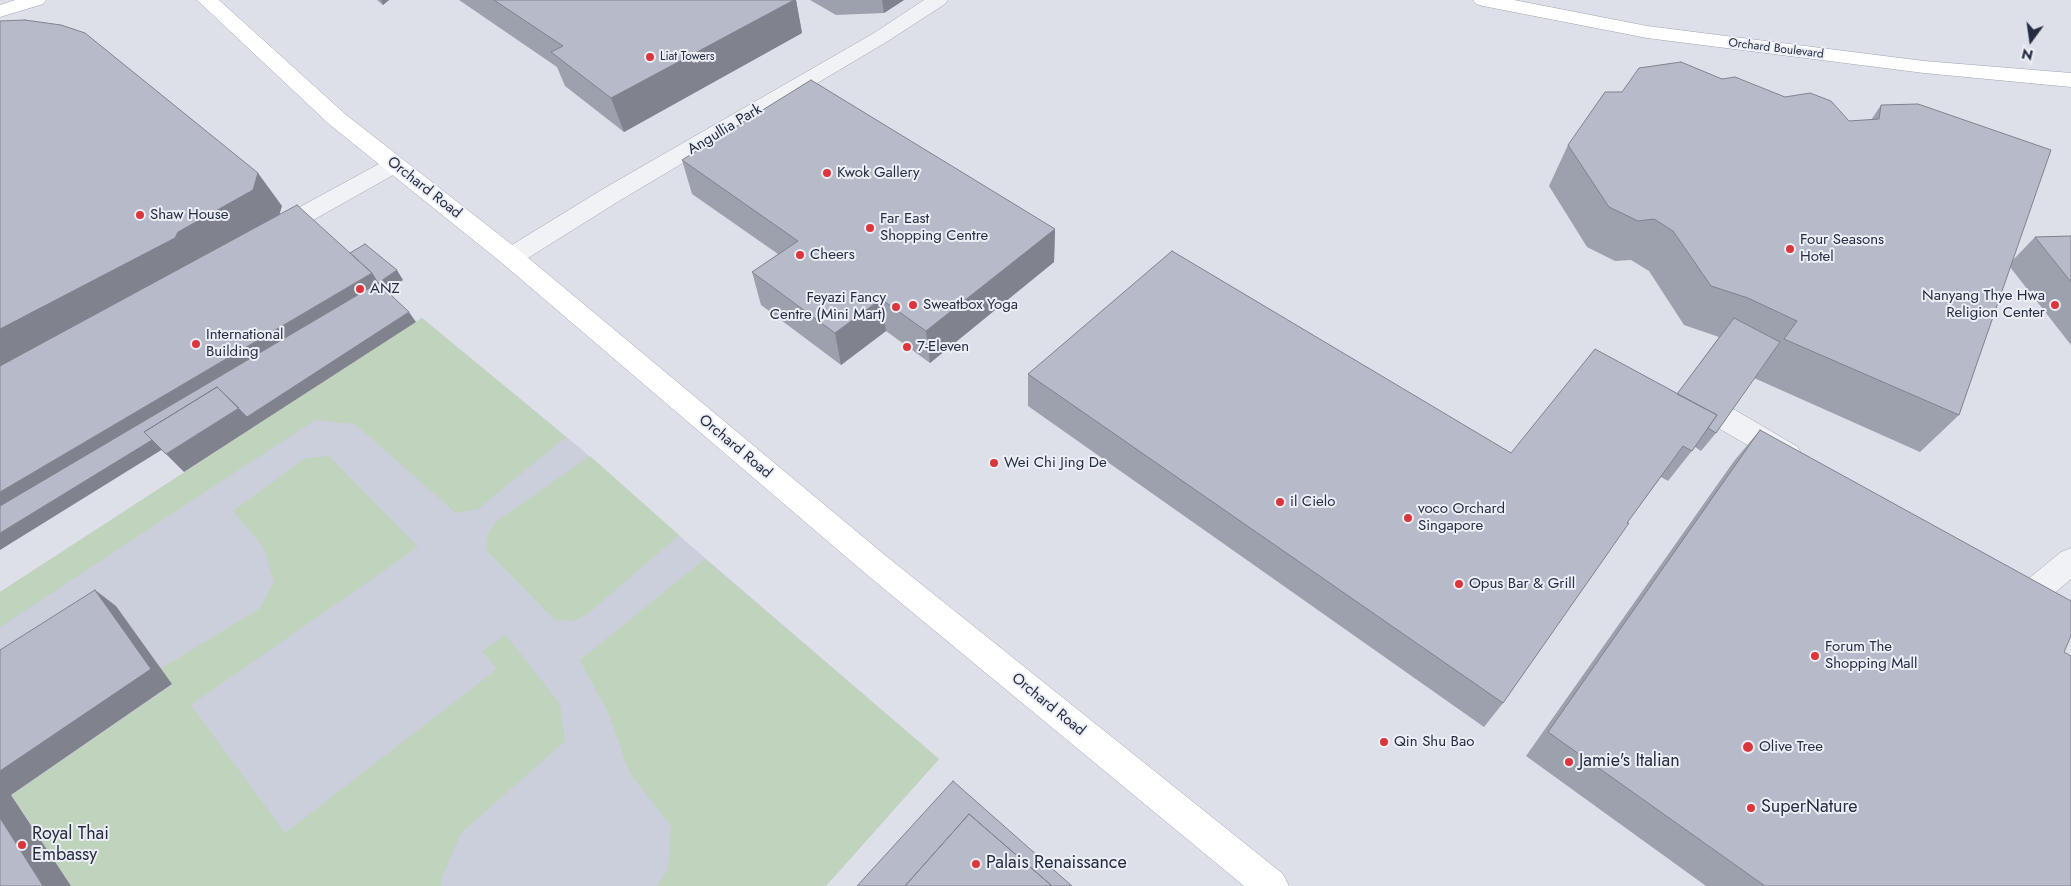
<!DOCTYPE html>
<style>
body{margin:0}
#map{position:relative;width:2071px;height:886px;overflow:hidden;background:#dde0e8;font-family:Jost,sans-serif}
canvas{display:block}
.north{position:absolute;left:2006px;top:15px;width:50px;height:50px;-webkit-text-stroke:4px #eceff6;paint-order:stroke;rotate:194deg;font-size:14px;font-weight:700;line-height:20px;text-align:center;color:#252c40}
.north::after{content:'';display:block;margin:auto;width:18px;height:22px;background:#252c40;clip-path:polygon(50% 0,100% 100%,50% 72%,0 100%)}
</style>
<div id="map">
<canvas width="2071" height="886"></canvas>
<div class="north">N</div>
</div>
<script>
const ctx = document.querySelector('canvas').getContext('2d');
ctx.lineJoin = 'round';
function paint(path, color) {
  ctx.fillStyle = color;
  ctx.fill(path, 'evenodd');
}
function poly(rows) {
  const path = new Path2D();
  for (const r of rows) {
    path.moveTo(r[0], r[1]);
    for (let i = 2; i < r.length; i += 2) path.lineTo(r[i], r[i + 1]);
  }
  return path;
}
function trace(path, color, width, dash) {
  ctx.strokeStyle = color;
  ctx.lineWidth = width;
  ctx.lineCap = dash ? 'butt' : 'round';
  ctx.setLineDash(dash || []);
  ctx.stroke(path);
}
function drawText(font, color, halo, rows, align = 'center') {
  ctx.font = font + ' Jost,sans-serif';
  ctx.lineWidth = 4;
  ctx.setLineDash([]);
  ctx.textBaseline = 'middle';
  ctx.strokeStyle = halo;
  ctx.fillStyle = color;
  for (const [text, x, y, turn = 0] of rows) {
    ctx.save();
    ctx.translate(x, y);
    ctx.rotate((+turn || 0) * Math.PI / 180);
    ctx.textAlign = isNaN(turn) ? turn : align;
    if (halo) ctx.strokeText(text, 0, 0);
    ctx.fillText(text, 0, 0);
    ctx.restore();
  }
}
const built = poly([
 [422,318,580,448,690,545,939,759,826,886,0,886,0,592]
]);
const green = poly([
 [422,318,566,437,478,509,456,513,355,424,315,420,0,627,0,592],
 [329,456,418,547,191,705,285,833,497,669,482,651,506,635,560,704,565,741,461,833,441,880,442,886,71,886,12,795,172,685,160,669,259,609,274,583,264,548,233,511,304,459],
 [590,456,679,535,589,613,574,621,555,620,486,550,488,534,497,521],
 [705,559,939,759,826,886,657,886,668,870,671,826,629,772,610,717,580,660]
]);
const minor = poly([
 [924,0,948,0,945,4,888,41,619,201,520,263,511,266,502,263,499,257,502,251,603,189,874,33,924,0],
 [394,157,402,160,405,165,402,170,283,237,275,239,267,237,263,231,267,225,386,160,394,157],
 [1725,407,1735,410,1798,447,1802,455,1798,463,1788,466,1778,463,1715,426,1711,418,1715,410,1725,407],
 [2071,548,2071,579,2038,607,2027,611,2016,607,2012,598,2016,589,2061,552,2071,548]
]);
const major = poly([
 [15,0,46,0,43,4,0,17,0,5,15,0],
 [197,0,219,0,345,114,520,251,886,556,1283,874,1289,886,1244,886,866,574,502,263,329,124,197,0],
 [1473,0,1514,0,1647,26,1924,61,2071,73,2071,87,1924,73,1647,38,1483,6,1476,4,1473,0]
]);
const wall = poly([
 [377,0,389,0,383,5],
 [459,0,796,0,802,33,624,132,565,86,557,67],
 [810,0,904,0,884,13,836,15],
 [1722,79,1785,97,1849,121,1871,120,1881,105,2013,260,2035,237,2071,236,2071,345,2010,267,1959,415,1920,452,1754,378,1716,433,1701,451,1695,447,1668,481,1661,477,1627,523,1503,703,1484,727,1028,406,1028,374,1511,453,1677,394,1719,337,1684,325,1649,271,1631,260,1615,261,1587,247,1549,186,1568,145,1622,92],
 [682,160,1055,229,1054,262,930,363,886,331,841,365,761,305,752,272,778,254,692,194],
 [1760,430,2064,652,2071,886,1706,886,1526,756,1734,461]
]);
const shadedWall = poly([
 [381,0,389,0,383,5],
 [794,0,796,0,802,33,624,132,611,98],
 [882,0,904,0,884,13],
 [258,173,282,206,277,223,0,379,0,329,178,232],
 [1055,229,1054,262,930,363,926,331],
 [397,270,403,280,385,293,378,283],
 [372,273,385,293,0,523,0,492],
 [881,299,886,331,841,365,835,333],
 [409,312,416,322,184,472,166,454,239,408],
 [225,395,234,405,0,550,0,533],
 [95,590,116,606,172,684,11,795,71,886,43,886,0,818,0,771]
]);
const building = poly([
 [494,0,794,0,611,98,551,52,563,46,494,0],
 [25,20,61,25,85,33,258,173,253,190,178,232,175,238,0,329,0,21,25,20],
 [1681,62,1722,79,1735,77,1785,97,1810,93,1831,101,1849,121,1879,119,1881,105,1918,104,2051,150,1959,415,1784,339,1797,321,1748,298,1711,286,1673,231,1654,219,1638,221,1609,207,1568,145,1605,92,1622,92,1639,68,1681,62],
 [811,80,1055,229,926,331,881,299,835,333,752,272,798,241,682,160,811,80],
 [297,205,372,273,0,492,0,366,297,205],
 [2071,236,2071,282,2035,237,2071,236],
 [365,244,397,270,378,283,409,312,247,417,217,387,144,432,152,440,0,533,0,506,378,283,372,273,350,253,365,244],
 [1172,251,1511,453,1595,349,1717,415,1692,451,1683,446,1627,523,1629,523,1503,703,1028,374,1172,251],
 [1734,318,1780,342,1716,433,1708,428,1717,415,1677,394,1734,318],
 [217,387,239,408,166,454,144,432,217,387],
 [1760,430,2071,601,2071,636,2064,652,2071,656,2071,886,1765,886,1548,732,1760,430],
 [95,590,151,669,0,771,0,650,95,590],
 [953,781,1072,886,1052,886,969,814,905,886,857,886,953,781],
 [969,814,1052,886,905,886,969,814],
 [0,818,43,886,0,886,0,818]
]);
const markers = [
 [650,57,5,"#da363b"],
 [827,173,5,"#da363b"],
 [140,215,5,"#da363b"],
 [870,228,5,"#da363b"],
 [1790,249,5,"#da363b"],
 [800,255,5,"#da363b"],
 [360,289,5,"#da363b"],
 [913,305,5,"#da363b"],
 [2055,305,5,"#da363b"],
 [896,307,5,"#da363b"],
 [196,344,5,"#da363b"],
 [907,347,5,"#da363b"],
 [994,463,5,"#da363b"],
 [1280,502,5,"#da363b"],
 [1408,518,5,"#da363b"],
 [1459,584,5,"#da363b"],
 [1815,656,5,"#da363b"],
 [1384,742,5,"#da363b"],
 [1748,747,6,"#da363b"],
 [1569,762,5,"#da363b"],
 [1751,808,5,"#da363b"],
 [22,845,5,"#da363b"],
 [976,864,5,"#da363b"]
];
const farStreetnames = [
 ["Orchard Boulevard",1776,49,7]
];
const farPoinames = [
 ["Liat Towers",660,57]
];
const streetNames = [
 ["Angullia Park",725,130,-31],
 ["Orchard Road",424,188,38],
 ["Orchard Road",735,447,40],
 ["Orchard Road",1048,705,39]
];
const poiNames = [
 ["Kwok Gallery",837,173],
 ["Shaw House",150,215],
 ["Far East",880,219],
 ["Shopping Centre",880,236],
 ["Four Seasons",1800,240],
 ["Hotel",1800,257],
 ["Cheers",810,255],
 ["ANZ",370,289],
 ["Nanyang Thye Hwa",2045,296,"right"],
 ["Religion Center",2045,313,"right"],
 ["Feyazi Fancy",886,298,"right"],
 ["Centre (Mini Mart)",886,315,"right"],
 ["Sweatbox Yoga",923,305],
 ["International",206,335],
 ["Building",206,352],
 ["7-Eleven",917,347],
 ["Wei Chi Jing De",1004,463],
 ["il Cielo",1290,502],
 ["voco Orchard",1418,509],
 ["Singapore",1418,526],
 ["Opus Bar & Grill",1469,584],
 ["Forum The",1825,647],
 ["Shopping Mall",1825,664],
 ["Qin Shu Bao",1394,742],
 ["Olive Tree",1759,747]
];
const nearPoinames = [
 ["Jamie's Italian",1579,762],
 ["SuperNature",1761,808],
 ["Royal Thai",32,835],
 ["Embassy",32,856],
 ["Palais Renaissance",986,864]
];
paint(built, '#cbcfdb');
paint(green, '#c0d3bd');
trace(minor, '#a2a6b2', 1);
trace(major, '#9ba3b5', 1);
paint(minor, '#f0f2f6');
paint(major, '#fff');
paint(wall, '#9da1ad');
paint(shadedWall, '#80838d');
paint(building, '#b7bbc9');
trace(building, '#80838d', 1);
for (const [x, y, r, color] of markers) {
  const dot = new Path2D();
  dot.arc(x, y, r, 0, 2 * Math.PI);
  ctx.fillStyle = color;
  ctx.fill(dot);
  trace(dot, '#eceff6', 2);
}
drawText('12px', '#252c40', '#eceff6', farStreetnames);
drawText('12px', '#252c40', '#eceff6', farPoinames, 'left');
drawText('15px', '#252c40', '#eceff6', streetNames);
drawText('15px', '#252c40', '#eceff6', poiNames, 'left');
drawText('18px', '#252c40', '#eceff6', nearPoinames, 'left');
</script>
